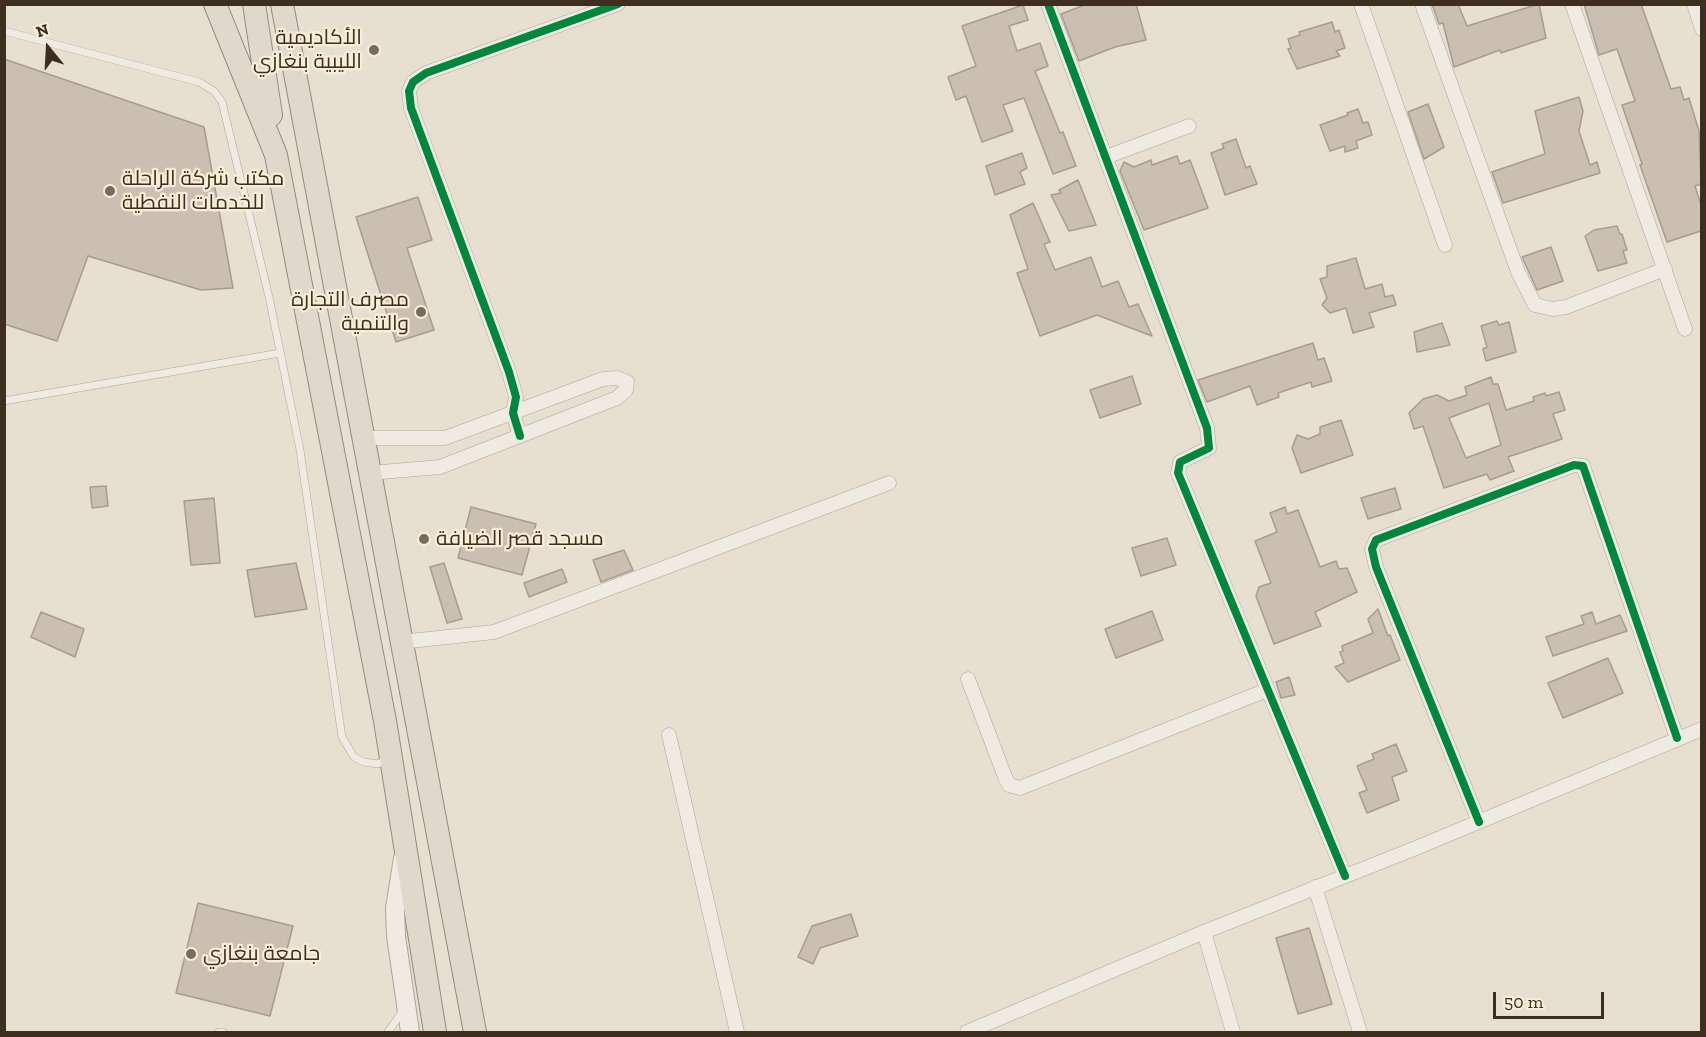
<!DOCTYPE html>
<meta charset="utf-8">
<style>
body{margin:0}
#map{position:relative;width:1706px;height:1037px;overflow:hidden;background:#e7e0d1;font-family:"Zilla Slab",serif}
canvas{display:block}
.frame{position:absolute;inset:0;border:6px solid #3d2e20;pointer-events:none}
.north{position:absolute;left:18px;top:18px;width:60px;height:60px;-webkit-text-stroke:4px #f7eed8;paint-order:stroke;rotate:342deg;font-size:16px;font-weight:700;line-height:24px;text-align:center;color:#3d2e20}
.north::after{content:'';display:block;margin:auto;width:21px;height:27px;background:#3d2e20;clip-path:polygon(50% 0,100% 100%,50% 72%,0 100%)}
.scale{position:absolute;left:1493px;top:992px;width:111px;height:27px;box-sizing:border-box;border:3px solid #3d2e20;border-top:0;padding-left:8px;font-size:18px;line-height:21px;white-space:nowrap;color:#3d2e20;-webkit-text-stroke:4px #f7eed8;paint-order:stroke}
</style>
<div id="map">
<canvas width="1706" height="1037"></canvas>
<div class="frame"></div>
<div class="north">N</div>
<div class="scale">50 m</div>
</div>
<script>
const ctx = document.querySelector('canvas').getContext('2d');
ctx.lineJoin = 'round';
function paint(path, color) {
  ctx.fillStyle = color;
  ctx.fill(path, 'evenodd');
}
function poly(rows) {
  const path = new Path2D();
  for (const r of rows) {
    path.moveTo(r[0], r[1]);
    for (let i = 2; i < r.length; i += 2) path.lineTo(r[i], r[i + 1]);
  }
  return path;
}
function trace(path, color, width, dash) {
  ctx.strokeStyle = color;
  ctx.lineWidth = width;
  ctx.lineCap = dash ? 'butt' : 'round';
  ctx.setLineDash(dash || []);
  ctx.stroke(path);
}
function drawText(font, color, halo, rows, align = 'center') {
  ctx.font = font + ' "Zilla Slab",Cairo,serif';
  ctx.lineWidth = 4.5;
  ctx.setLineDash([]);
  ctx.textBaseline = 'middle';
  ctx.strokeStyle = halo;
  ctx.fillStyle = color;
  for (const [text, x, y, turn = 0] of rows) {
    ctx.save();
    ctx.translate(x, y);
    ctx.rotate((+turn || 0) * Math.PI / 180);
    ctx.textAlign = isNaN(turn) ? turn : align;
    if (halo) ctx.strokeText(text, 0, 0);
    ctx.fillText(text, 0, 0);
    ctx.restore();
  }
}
const building = poly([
 [1087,4,1136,4,1146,40,1115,47,1079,61,1061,14,1087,4],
 [1432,4,1458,4,1467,26,1539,4,1546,38,1501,53,1500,50,1454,67,1443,23,1439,24,1432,4],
 [1584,4,1641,4,1671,89,1680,87,1684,100,1689,98,1699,131,1701,184,1695,186,1701,205,1701,231,1667,242,1640,165,1642,164,1622,105,1635,101,1617,49,1599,55,1584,4],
 [1023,5,1028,20,1009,26,1017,51,1040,43,1048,66,1035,71,1060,133,1063,132,1076,166,1053,174,1024,98,1003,105,1013,131,982,142,966,96,956,100,948,77,976,66,962,26,1023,5],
 [1332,22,1335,32,1339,30,1345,48,1336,51,1340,56,1297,69,1288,49,1291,48,1288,39,1300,35,1299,32,1332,22],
 [4,59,204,127,233,288,201,290,88,256,57,341,4,324,4,59],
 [1579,97,1583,111,1579,131,1590,165,1597,162,1600,173,1503,203,1492,172,1545,154,1535,111,1579,97],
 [1428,104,1444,147,1424,159,1408,112,1428,104],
 [1358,109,1363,123,1368,122,1372,135,1356,141,1358,148,1345,152,1345,146,1330,151,1320,125,1348,115,1347,113,1358,109],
 [1236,139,1246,168,1250,166,1257,184,1225,195,1211,153,1224,148,1222,144,1236,139],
 [1022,153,1027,168,1020,172,1025,184,995,195,986,166,1022,153],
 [1177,156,1180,164,1190,160,1208,208,1144,230,1120,171,1124,162,1134,167,1151,160,1152,165,1177,156],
 [1078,180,1096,225,1069,231,1051,195,1061,193,1059,190,1078,180],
 [418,197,432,240,407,248,434,330,396,342,356,217,418,197],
 [1033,203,1050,242,1044,244,1055,270,1091,257,1102,287,1118,281,1129,307,1138,304,1152,336,1097,315,1040,336,1017,273,1028,269,1010,215,1033,203],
 [1617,226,1620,234,1622,234,1627,250,1623,251,1627,263,1598,271,1585,236,1594,230,1617,226],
 [1551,247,1563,281,1537,290,1522,257,1551,247],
 [1356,258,1365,289,1382,284,1385,297,1393,295,1396,305,1369,313,1374,327,1353,333,1346,308,1330,313,1322,305,1327,298,1320,279,1327,277,1327,266,1356,258],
 [1497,321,1499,325,1509,322,1516,352,1486,361,1483,349,1487,347,1481,326,1497,321],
 [1442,323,1450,345,1417,352,1414,332,1442,323],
 [1313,343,1318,360,1324,358,1332,381,1312,387,1311,382,1278,393,1279,397,1257,405,1250,386,1207,402,1198,380,1313,343],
 [1132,376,1141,404,1100,418,1090,390,1132,376],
 [1491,377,1493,384,1498,384,1506,410,1534,401,1533,397,1545,393,1546,396,1559,392,1565,410,1553,414,1562,439,1508,457,1514,471,1490,480,1487,474,1444,488,1423,426,1414,429,1409,413,1423,399,1437,395,1449,401,1467,395,1465,387,1491,377],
 [1489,403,1501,445,1466,458,1449,418,1489,403],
 [1341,420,1353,455,1301,473,1292,448,1297,435,1308,439,1320,434,1320,427,1341,420],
 [106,486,108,506,92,508,90,487,106,486],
 [1395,488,1401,509,1368,519,1361,498,1395,488],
 [214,498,220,563,191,565,184,501,214,498],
 [471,507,536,524,522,575,458,558,471,507],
 [1285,507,1287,514,1298,510,1320,567,1336,561,1339,569,1347,568,1357,592,1315,612,1321,626,1274,644,1256,596,1259,587,1271,583,1255,541,1277,532,1270,513,1285,507],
 [1167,538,1176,565,1141,576,1132,548,1167,538],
 [624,550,633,570,601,582,593,560,624,550],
 [296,563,307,609,255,617,247,570,296,563],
 [444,563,462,619,447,623,430,567,444,563],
 [562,569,567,582,529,597,524,583,562,569],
 [1378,609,1388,636,1390,635,1400,660,1348,682,1335,667,1344,663,1340,652,1343,651,1342,646,1373,633,1368,619,1378,609],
 [1152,611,1163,640,1116,658,1105,629,1152,611],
 [41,612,84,629,75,657,31,637,41,612],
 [1592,612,1596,624,1620,615,1627,631,1553,656,1546,637,1584,624,1581,616,1592,612],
 [1608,658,1623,693,1563,718,1548,683,1608,658],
 [1289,677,1295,695,1281,698,1276,682,1289,677],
 [1396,744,1407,771,1392,777,1399,800,1367,813,1359,793,1367,790,1357,766,1374,759,1372,754,1396,744],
 [198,903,293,926,270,1016,176,993,198,903],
 [851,914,858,936,820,948,813,964,798,957,812,926,851,914],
 [1309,928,1332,1004,1298,1014,1276,938,1309,928]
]);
const service = poly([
 [4,31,199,82,214,91,222,102,269,297,300,450,342,737,354,757,364,762,378,764,387,759],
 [4,401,280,353],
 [219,1032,223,1032],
 [388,1032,402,1012]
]);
const minor = poly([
 [1048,4,1207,428,1209,448,1180,462,1178,473,1345,876],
 [1361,4,1445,245],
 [1422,4,1518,272,1535,305,1553,309,1566,307,1665,269],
 [1572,4,1685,329],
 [1694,4,1702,29],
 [1106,157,1189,126],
 [520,436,513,413,516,397,509,372,411,108,409,91,413,82,426,73,618,4],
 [365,438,445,438,603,379,617,378,627,382,626,390,617,398,440,467,370,473],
 [401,642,494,632,889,483],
 [968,679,1005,777,1009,785,1020,788,1267,690],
 [669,735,737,1032],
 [1479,822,1376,567,1372,549,1376,540,1574,465,1583,466,1677,738],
 [1315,887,1360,1032],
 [1204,932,1233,1032],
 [967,1032,1204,932,1416,848,1702,729]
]);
const tertiary = poly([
 [403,858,395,908,396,936,410,1032]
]);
const trunk = poly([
 [215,4,276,155,385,721,435,1032],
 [254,4,271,115],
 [282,4,475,1032]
]);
const cycleway = poly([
 [1048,4,1207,428,1209,448,1180,462,1178,473,1345,876],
 [520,436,513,413,516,397,509,372,411,108,409,91,413,82,426,73,618,4],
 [1479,822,1376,567,1372,549,1376,540,1574,465,1583,466,1677,738]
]);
const markers = [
 [374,50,6,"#786c5e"],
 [110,191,6,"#786c5e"],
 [421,312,6,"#786c5e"],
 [424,539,6,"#786c5e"],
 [191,954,6,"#786c5e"]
];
const poiNames = [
 ["الأكاديمية",362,38,"right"],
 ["الليبية بنغازي",362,62,"right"],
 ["مكتب شركة الراحلة",122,179],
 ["للخدمات النفطية",122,203],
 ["مصرف التجارة",409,300,"right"],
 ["والتنمية",409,324,"right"],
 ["مسجد قصر الضيافة",436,539],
 ["جامعة بنغازي",203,954]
];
paint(building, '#cbbfb2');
trace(building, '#a89c90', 1.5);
trace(service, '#ada599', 8);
trace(minor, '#ada599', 15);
trace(tertiary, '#ada599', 20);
trace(trunk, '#928b80', 24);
trace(service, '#efebe3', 7);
trace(minor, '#efebe3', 14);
trace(tertiary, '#efebe3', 18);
trace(trunk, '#e0d9cb', 22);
trace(cycleway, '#00873e', 8);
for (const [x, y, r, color] of markers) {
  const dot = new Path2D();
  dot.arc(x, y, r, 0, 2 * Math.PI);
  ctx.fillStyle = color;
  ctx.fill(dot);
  trace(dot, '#f7eed8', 2);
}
drawText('21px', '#3d2e20', '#f7eed8', poiNames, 'left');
</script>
